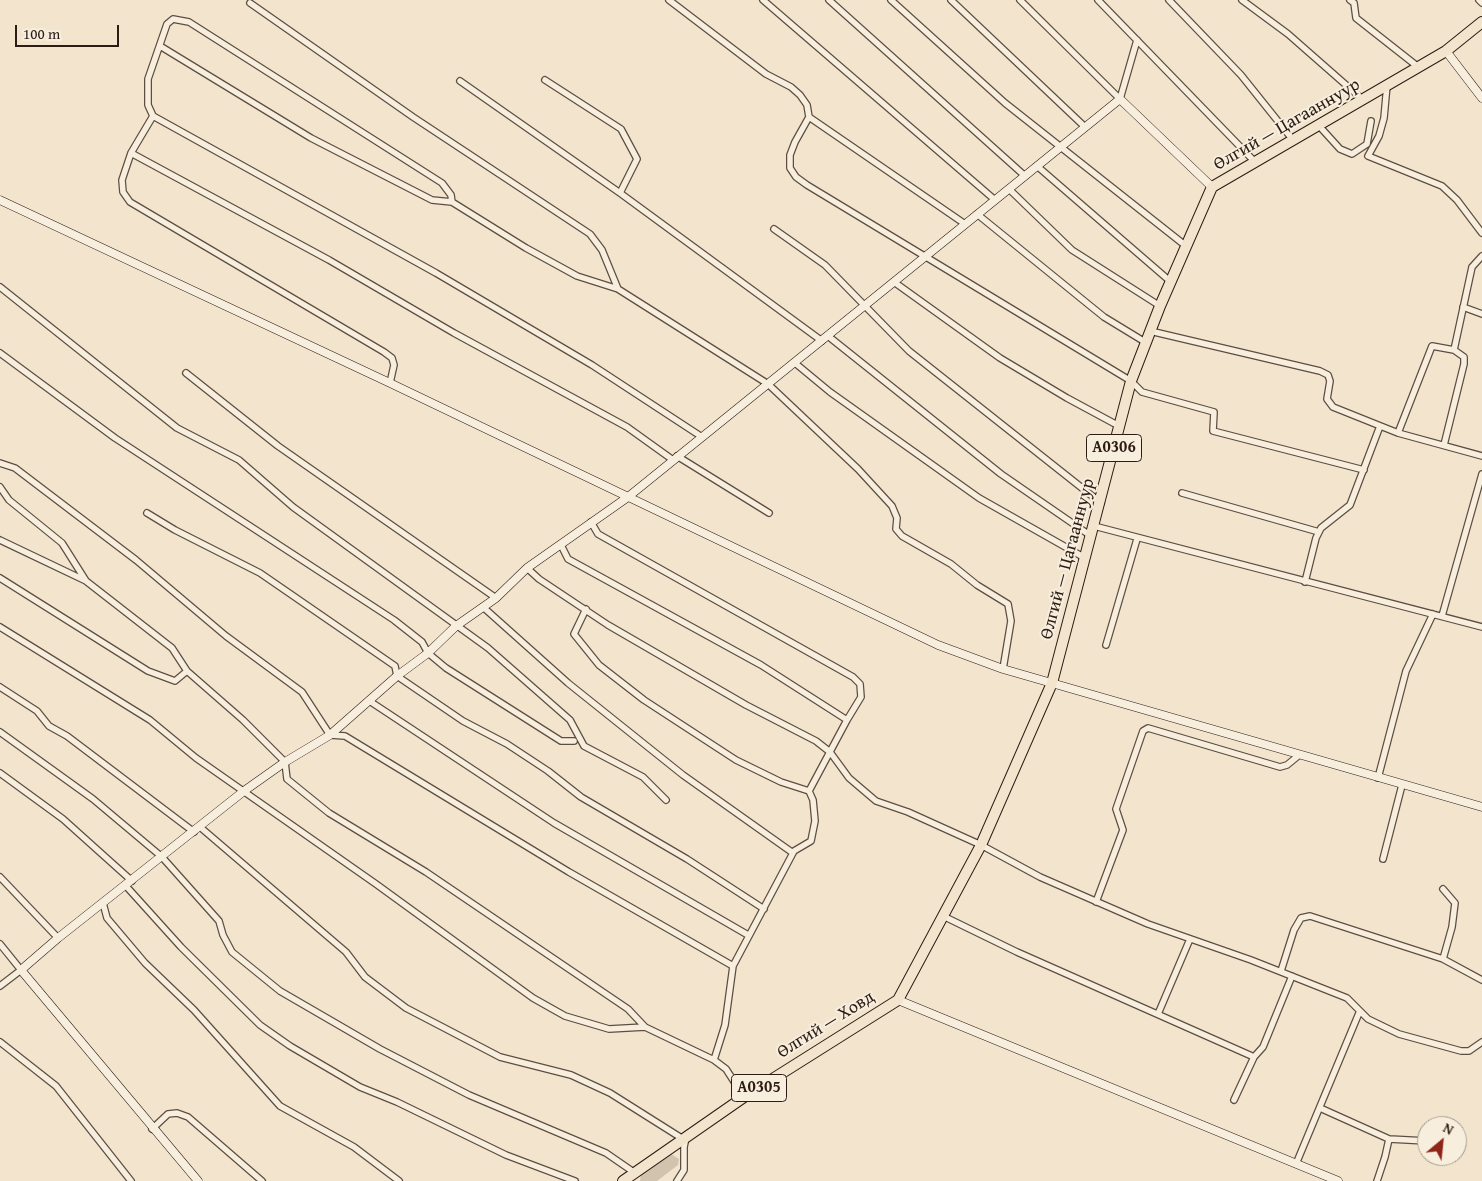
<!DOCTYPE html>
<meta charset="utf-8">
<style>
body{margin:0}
#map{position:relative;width:1482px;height:1181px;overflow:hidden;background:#f3e5cd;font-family:"Gentium Book Plus",serif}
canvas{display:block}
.north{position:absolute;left:1417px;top:1116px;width:50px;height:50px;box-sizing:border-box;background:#f7eede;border:1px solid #a69a8d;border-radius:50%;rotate:28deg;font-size:14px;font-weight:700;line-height:20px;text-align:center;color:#2d1c14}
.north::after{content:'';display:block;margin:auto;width:18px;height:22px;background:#8f2418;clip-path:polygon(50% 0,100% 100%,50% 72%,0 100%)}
.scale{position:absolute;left:15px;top:25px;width:104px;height:22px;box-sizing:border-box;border:2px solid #2d1c14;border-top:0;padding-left:6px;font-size:15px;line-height:18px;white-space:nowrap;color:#2d1c14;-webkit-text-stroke:4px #f7eede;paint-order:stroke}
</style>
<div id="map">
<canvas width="1482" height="1181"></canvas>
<div class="north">N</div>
<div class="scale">100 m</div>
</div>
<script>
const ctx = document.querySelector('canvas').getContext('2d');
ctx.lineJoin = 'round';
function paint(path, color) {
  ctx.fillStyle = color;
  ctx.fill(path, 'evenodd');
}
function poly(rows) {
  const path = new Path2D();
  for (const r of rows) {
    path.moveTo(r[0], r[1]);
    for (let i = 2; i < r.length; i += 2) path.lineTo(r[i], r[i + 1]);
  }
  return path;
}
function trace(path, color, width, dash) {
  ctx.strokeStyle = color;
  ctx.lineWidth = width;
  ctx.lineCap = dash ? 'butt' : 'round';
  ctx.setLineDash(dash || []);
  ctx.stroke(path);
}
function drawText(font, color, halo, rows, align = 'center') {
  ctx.font = font + ' "Gentium Book Plus",serif';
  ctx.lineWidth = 4;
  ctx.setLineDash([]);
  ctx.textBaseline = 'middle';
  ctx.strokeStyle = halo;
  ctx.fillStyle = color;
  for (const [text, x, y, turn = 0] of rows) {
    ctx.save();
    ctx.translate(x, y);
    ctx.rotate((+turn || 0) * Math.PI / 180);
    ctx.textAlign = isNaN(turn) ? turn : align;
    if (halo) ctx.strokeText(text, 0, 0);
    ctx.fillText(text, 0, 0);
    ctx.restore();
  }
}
const green = poly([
 [671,1154,679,1159,678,1165,657,1181,640,1181,641,1174]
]);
const street = poly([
 [669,0,766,74,791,87,800,95,807,105,809,117,795,142,790,155,790,168,796,177,807,185,1131,381,1142,392,1214,412,1213,431,1364,470],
 [763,0,995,200],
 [829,0,1025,176],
 [891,0,1005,103,1186,246],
 [951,0,1085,127],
 [1020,0,1120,99,1137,40],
 [1098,0,1256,163],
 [1169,0,1241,75,1293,140],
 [1242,0,1288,34,1362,99],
 [1350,0,1354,3,1356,18,1417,66],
 [1479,0,1482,3],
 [250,3,413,117,590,234,602,250,618,289,768,384,858,469,892,506,897,518,896,529,902,536,951,564,977,585,1008,604,1011,621,1003,669],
 [160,46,311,138,432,200,452,202],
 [545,80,621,129,637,159,620,193],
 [460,81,620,193,822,341],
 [1387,85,1384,118,1379,136,1368,156,1442,186,1457,200,1482,233],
 [153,116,131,153,122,180,123,192,130,202,384,352,392,358,394,365,390,383],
 [809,117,965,224],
 [1321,128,1340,149,1352,154,1367,144,1371,121],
 [131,153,329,260,454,333,627,427,673,460],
 [1037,166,1171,282],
 [1009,189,1072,250,1160,306],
 [977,214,1104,317,1145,342],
 [774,229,825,265,909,351,1101,503],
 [894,282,1000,358,1067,398,1119,426],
 [0,287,177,428,239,460,293,507,488,648,570,720,584,746,643,777,666,800],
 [618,289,577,276,526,248,452,202,451,195,442,183,189,22,173,19,167,24,148,79,148,105,153,116,436,273,592,365,702,437],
 [1463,307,1482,314],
 [1150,331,1320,371,1328,375,1330,381,1327,399,1333,407,1398,433,1482,456],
 [828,336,1001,474,1091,536],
 [1454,350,1472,267,1482,256],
 [0,353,115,438,394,620,422,642,428,653,446,668,561,741,574,741],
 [795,363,830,392,979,498,1085,558],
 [186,373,278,446,496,598],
 [1398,433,1432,346,1454,350,1464,357,1464,364,1444,445],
 [677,456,769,513],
 [0,463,15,468,136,560,226,636,302,692,330,735,345,736,569,872,733,966],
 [0,487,9,500,62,543,86,581,172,648,187,671,243,720,285,762,287,779,329,813,426,872,628,1009,645,1027,714,1060],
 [1182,493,1319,532],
 [147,513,175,530,260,573,395,666,397,676,463,721,507,744,548,771,581,797,687,859,764,909],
 [1094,526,1482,627],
 [0,540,86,581],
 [561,545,568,559,761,665,847,720,861,697,860,684,853,677,598,534,591,522],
 [527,568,539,579,608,625,746,705,816,741,830,752,849,778,876,801,908,812,981,845,1040,877,1148,924,1251,960,1347,998,1368,1019,1399,1034,1461,1051,1469,1051,1482,1042],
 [0,578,148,671,175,681,187,671],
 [1305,582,1316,538,1321,528,1350,505,1380,426],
 [483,607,568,683,683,775,793,853],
 [586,609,574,634,599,665,644,700,736,760,781,782,809,791],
 [1442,616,1482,474],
 [0,627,150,720,196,758,376,884,533,998,565,1016,609,1029,645,1027],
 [1106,645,1137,539],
 [0,687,37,711,49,726,67,736,194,832],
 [371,702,554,823,748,935],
 [0,732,93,799,162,857,219,921,223,935,232,952,280,991,380,1049,469,1095,606,1153,635,1173],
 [0,773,63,819,132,881],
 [1378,778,1406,671,1433,614],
 [200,827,346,952,365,977,406,1008,500,1057,571,1075,610,1093,683,1139],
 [1383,859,1402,785],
 [0,877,58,938],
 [126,886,181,947,260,1025,290,1046,360,1087,397,1102,506,1155,575,1181],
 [1443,889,1455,903,1452,927,1443,959],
 [1096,902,1123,830,1116,809,1143,731,1148,728,1280,767,1287,765,1298,756],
 [103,903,107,918,145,963,194,1010,280,1106,354,1147,399,1181],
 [943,916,1017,952,1254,1057,1234,1100],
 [0,944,21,970,0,986],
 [1281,971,1294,930,1301,918,1310,916,1443,959,1482,980],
 [1158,1014,1190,939],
 [0,1042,56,1086,131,1181],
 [1254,1057,1263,1047,1292,976],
 [744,1097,726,1069,714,1060,725,1025,733,966,794,851,811,841,815,821,813,800,809,791,847,720],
 [1320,1108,1389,1139,1427,1141],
 [152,1129,168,1114,177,1113,188,1117,262,1181],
 [1296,1164,1359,1013],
 [677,1181,684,1170,684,1147,686,1138],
 [1377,1181,1385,1157,1389,1139]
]);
const secondary = poly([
 [1446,51,1482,98],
 [0,200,390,383,938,645,1003,669,1482,807],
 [898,1000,1338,1181],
 [198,1181,21,970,58,938,244,791,285,762,330,735,397,676,428,653,456,626,496,598,527,568,628,497,1120,99,1212,187]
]);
const highway = poly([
 [623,1181,744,1097,898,1000,981,845,1052,683,1131,381,1160,306,1212,187,1446,51,1482,22]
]);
const shields = [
 [1114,448,55],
 [759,1088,55]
];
const shieldNames = [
 ["A0306",1114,448],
 ["A0305",759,1088]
];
const streetNames = [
 ["Өлгий — Цагааннуур",1287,125,-30],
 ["Өлгий — Цагааннуур",1068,559,-75],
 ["Өлгий — Ховд",826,1025,-32]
];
paint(green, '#d1c3ae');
trace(street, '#5e4e42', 8);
trace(secondary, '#2d1c14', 9);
trace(highway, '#2d1c14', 12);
trace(street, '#f7eede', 5.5);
trace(secondary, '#f7eede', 8);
trace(highway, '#f3e5cd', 10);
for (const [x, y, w] of shields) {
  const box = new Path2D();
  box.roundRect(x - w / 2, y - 13.5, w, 27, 4);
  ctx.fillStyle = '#f7eede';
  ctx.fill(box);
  trace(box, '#2d1c14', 1);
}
drawText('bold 16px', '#2d1c14', null, shieldNames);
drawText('18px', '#2d1c14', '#f7eede', streetNames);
</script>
